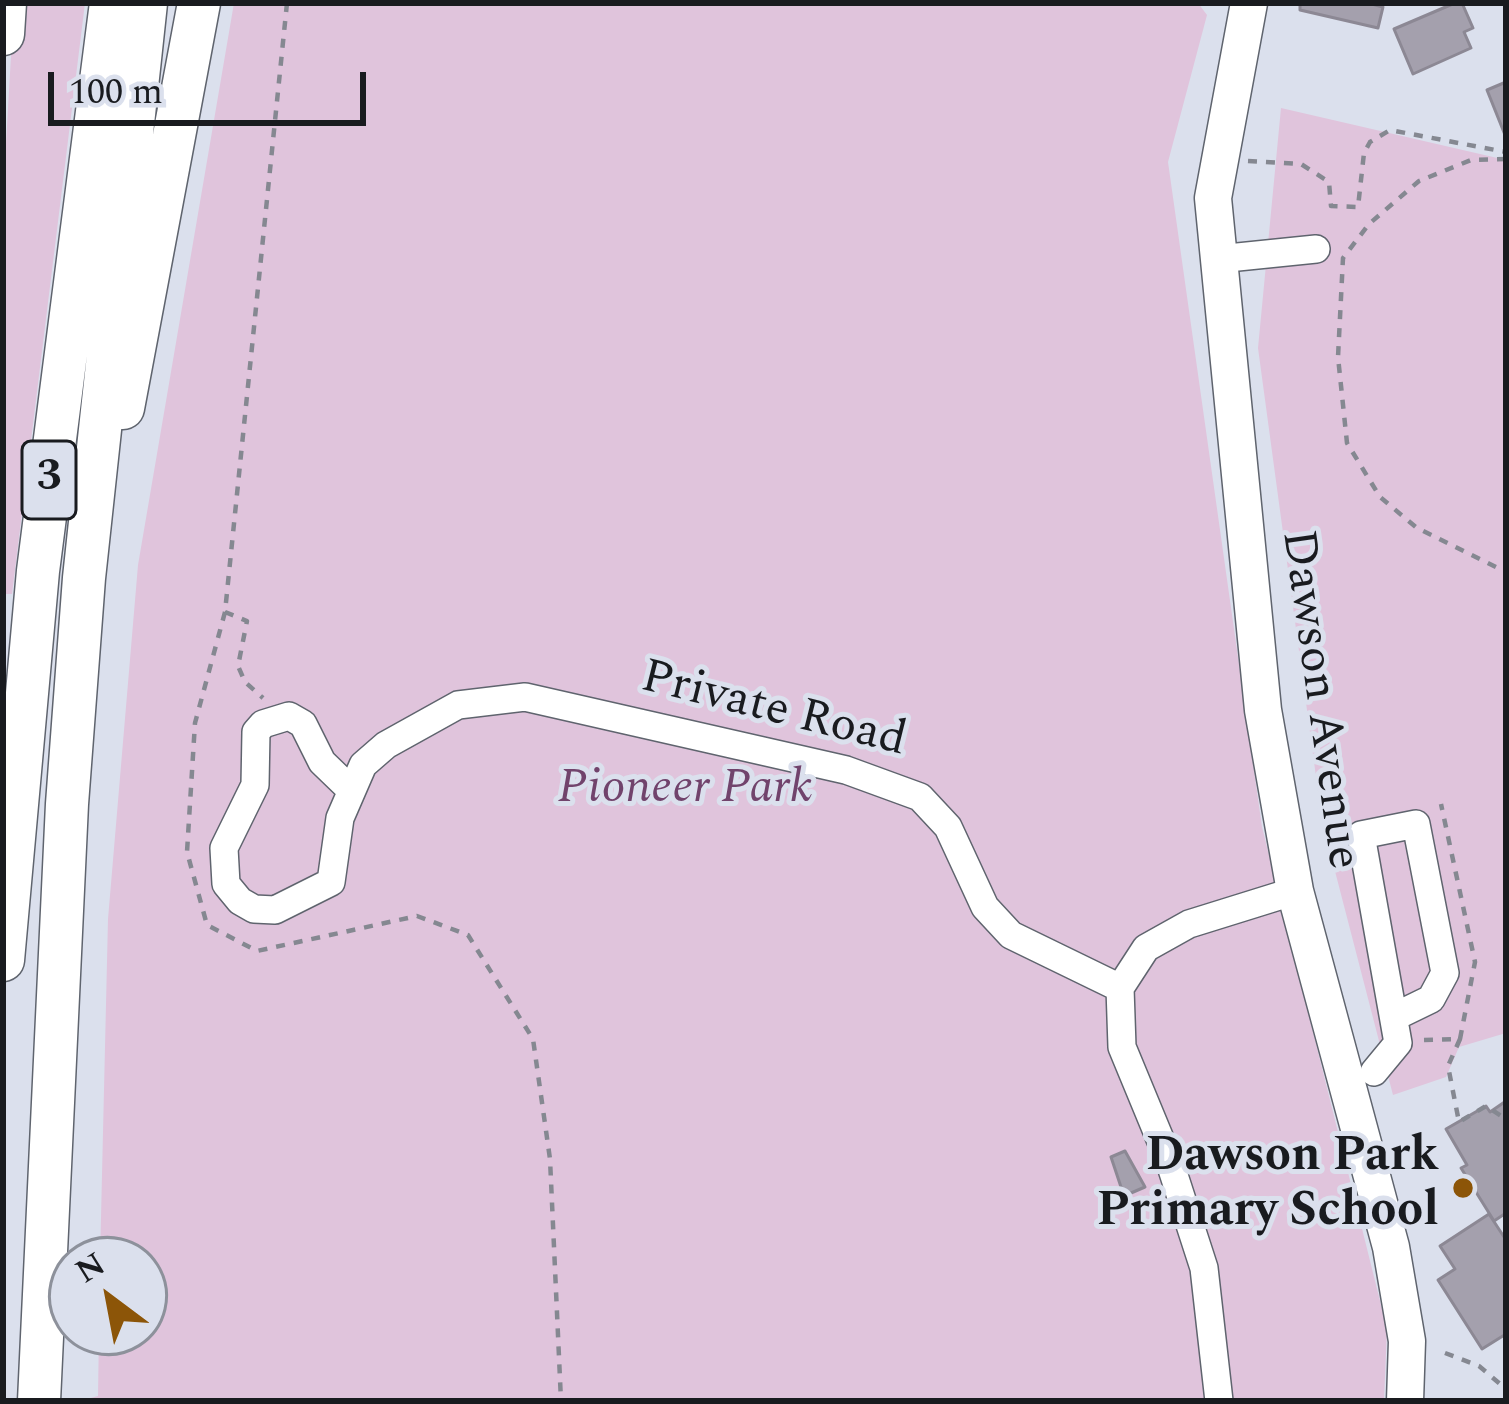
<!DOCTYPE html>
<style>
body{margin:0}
#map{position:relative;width:1509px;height:1404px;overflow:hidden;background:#dbe0ed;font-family:Spectral,serif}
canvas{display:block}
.frame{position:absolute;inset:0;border:6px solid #191b1f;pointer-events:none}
.north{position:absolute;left:48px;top:1236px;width:120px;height:120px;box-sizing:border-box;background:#dbe0ed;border:3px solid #8d919b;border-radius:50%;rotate:328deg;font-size:33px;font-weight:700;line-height:48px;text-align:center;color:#191b1f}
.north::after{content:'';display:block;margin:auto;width:42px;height:54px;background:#8c5508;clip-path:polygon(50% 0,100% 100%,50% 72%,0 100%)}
.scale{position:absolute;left:48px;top:72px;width:318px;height:54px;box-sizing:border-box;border:6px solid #191b1f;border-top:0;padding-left:15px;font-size:36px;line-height:42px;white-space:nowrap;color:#191b1f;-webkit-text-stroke:9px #dbe0ed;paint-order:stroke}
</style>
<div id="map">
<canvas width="1509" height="1404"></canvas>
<div class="frame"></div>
<div class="north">N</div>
<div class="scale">100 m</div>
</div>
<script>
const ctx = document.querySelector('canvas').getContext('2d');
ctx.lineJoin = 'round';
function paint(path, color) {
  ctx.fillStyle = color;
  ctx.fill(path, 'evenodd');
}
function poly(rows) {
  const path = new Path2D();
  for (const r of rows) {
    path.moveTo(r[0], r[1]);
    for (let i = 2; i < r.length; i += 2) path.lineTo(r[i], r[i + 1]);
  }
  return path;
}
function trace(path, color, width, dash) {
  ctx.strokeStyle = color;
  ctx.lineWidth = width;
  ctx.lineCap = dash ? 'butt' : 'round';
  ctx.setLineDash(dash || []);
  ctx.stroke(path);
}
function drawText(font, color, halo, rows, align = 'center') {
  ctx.font = font + ' Spectral,serif';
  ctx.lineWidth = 10;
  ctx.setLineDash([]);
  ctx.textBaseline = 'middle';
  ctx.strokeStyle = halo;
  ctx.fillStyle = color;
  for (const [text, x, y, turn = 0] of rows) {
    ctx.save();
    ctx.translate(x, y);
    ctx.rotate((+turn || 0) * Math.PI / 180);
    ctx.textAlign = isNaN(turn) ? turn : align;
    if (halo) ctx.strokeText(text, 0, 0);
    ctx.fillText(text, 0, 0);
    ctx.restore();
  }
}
const green = poly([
 [14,3,85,3,12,594,3,594,3,196],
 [234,3,1198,3,1207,15,1168,162,1262,827,1387,1329,1384,1401,80,1401,98,1396,99,1332,144,1332,144,1260,100,1260,108,919,138,565],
 [1281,108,1506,160,1506,1033,1459,1047,1446,1077,1393,1095,1322,821,1258,348]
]);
const building = poly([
 [1300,3,1368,3,1383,7,1378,28,1300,10,1300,3],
 [1455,3,1462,3,1473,28,1464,32,1471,48,1413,74,1394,29,1455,3],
 [1506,82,1506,135,1505,135,1487,90,1506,82],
 [1506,1101,1506,1213,1494,1221,1461,1168,1467,1165,1446,1129,1486,1106,1490,1112,1506,1101],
 [1125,1151,1145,1187,1124,1196,1111,1157,1125,1151],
 [1489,1214,1506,1240,1506,1334,1482,1349,1438,1280,1455,1269,1440,1246,1489,1214]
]);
const path = poly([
 [287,3,225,612,195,723,187,852,207,925,257,951,417,916,468,935,533,1039,550,1159,561,1401],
 [1506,159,1471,160,1419,181,1369,224,1343,258,1338,357,1347,443,1380,497,1417,528,1506,572],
 [1248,161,1301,164,1329,182,1331,206,1358,207,1364,153,1370,142,1390,130,1506,152],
 [225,612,247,621,238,666,245,682,263,698],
 [1460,1039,1448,1066,1459,1122,1486,1106,1506,1119],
 [1424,1040,1460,1039,1475,962,1441,804],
 [1445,1353,1479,1366,1506,1389]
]);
const minor = poly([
 [1218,259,1316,249],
 [351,790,322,762,303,724,289,716,263,724,256,732,255,785,224,848,226,884,240,901,254,909,275,910,331,882,340,818,363,765,386,745,458,705,525,697,846,770,920,797,948,827,985,907,1011,935,1120,988],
 [1374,1072,1398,1043,1361,835,1416,824,1445,973,1431,999,1394,1017],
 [1219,1401,1204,1268,1170,1163,1122,1047,1120,988,1146,948,1189,924,1295,891]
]);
const major = poly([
 [1249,3,1213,198,1263,710,1295,891,1391,1247,1407,1341,1405,1401]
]);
const highway = poly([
 [3,34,5,3],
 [123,408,199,3],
 [3,960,38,571,111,3],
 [39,1401,67,804,84,578,146,3]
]);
const markers = [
 [1463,1188,12,"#8c5508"]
];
const shields = [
 [49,480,54]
];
const shieldNames = [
 ["3",49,480]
];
const streetNames = [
 ["Dawson Avenue",1317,700,82],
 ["Private Road",773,712,14]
];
const parkNames = [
 ["Pioneer Park",685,792]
];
const poiNames = [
 ["Dawson Park",1439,1160],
 ["Primary School",1439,1215]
];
paint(green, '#e0c4dc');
paint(building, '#a4a0ad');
trace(building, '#8c8894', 3);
trace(minor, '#5f646e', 30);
trace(major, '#5f646e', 39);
trace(highway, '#5f646e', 45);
trace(path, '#858891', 4.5, [9, 9]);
trace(minor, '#fff', 27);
trace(major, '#fff', 36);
trace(highway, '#fff', 42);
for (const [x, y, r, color] of markers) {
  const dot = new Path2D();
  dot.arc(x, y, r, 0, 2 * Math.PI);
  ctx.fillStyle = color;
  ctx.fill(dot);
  trace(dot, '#dbe0ed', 4.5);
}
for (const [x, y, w] of shields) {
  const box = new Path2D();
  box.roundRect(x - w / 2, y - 39, w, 78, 9);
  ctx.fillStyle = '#dbe0ed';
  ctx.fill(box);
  trace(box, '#191b1f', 3);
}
drawText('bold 45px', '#191b1f', null, shieldNames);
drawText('48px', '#191b1f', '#dbe0ed', streetNames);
drawText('italic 48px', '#71436c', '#dbe0ed', parkNames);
drawText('bold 48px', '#191b1f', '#dbe0ed', poiNames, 'right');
</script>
